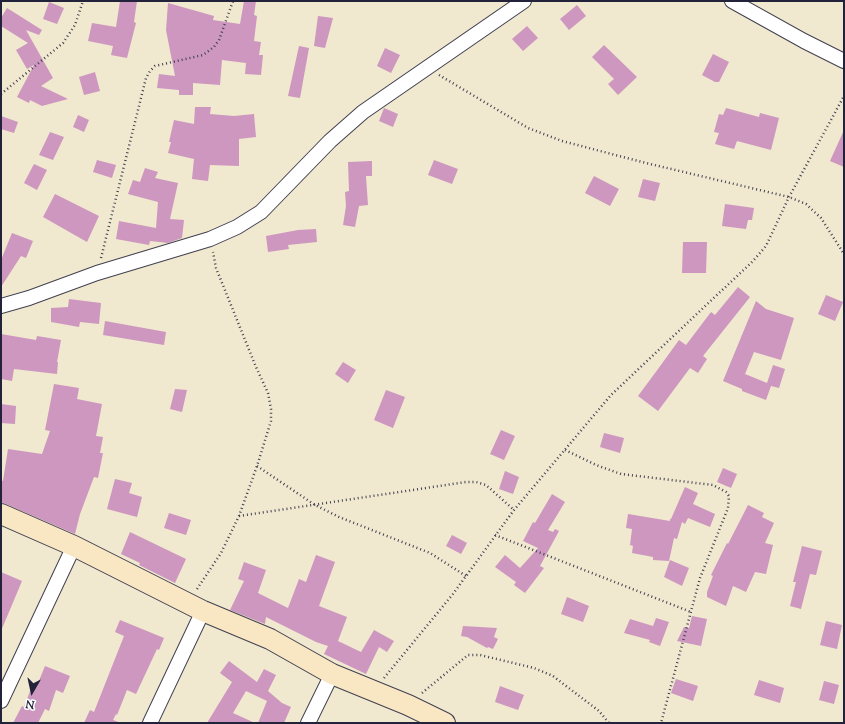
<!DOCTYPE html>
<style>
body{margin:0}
#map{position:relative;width:845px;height:724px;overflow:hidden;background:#f0e8cf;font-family:"Sorts Mill Goudy",serif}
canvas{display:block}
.frame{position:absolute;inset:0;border:2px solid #22223b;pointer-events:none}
.north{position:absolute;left:12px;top:672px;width:40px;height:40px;-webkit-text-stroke:3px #fff;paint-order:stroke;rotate:189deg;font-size:11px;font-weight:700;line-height:16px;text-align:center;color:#22223b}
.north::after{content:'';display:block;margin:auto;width:14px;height:18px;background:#22223b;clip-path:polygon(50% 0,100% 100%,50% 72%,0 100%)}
</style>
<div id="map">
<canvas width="845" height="724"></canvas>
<div class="frame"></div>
<div class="north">N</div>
</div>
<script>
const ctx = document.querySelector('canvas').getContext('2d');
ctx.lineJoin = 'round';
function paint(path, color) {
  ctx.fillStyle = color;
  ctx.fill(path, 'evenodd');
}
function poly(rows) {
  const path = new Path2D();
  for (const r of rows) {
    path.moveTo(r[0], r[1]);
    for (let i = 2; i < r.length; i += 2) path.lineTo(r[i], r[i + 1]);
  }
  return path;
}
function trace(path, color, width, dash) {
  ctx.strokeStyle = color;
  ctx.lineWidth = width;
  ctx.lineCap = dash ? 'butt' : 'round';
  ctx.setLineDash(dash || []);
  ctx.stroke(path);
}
const building = poly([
 [120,1,137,1,134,22,136,23,127,58,111,55,113,46,88,41,92,23,116,27],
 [244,1,256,1,254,15,257,16,254,41,261,42,259,55,263,55,261,75,245,74,246,63,222,60,220,85,193,83,193,95,179,95,179,90,157,88,159,74,175,76,166,30,168,3,214,16,213,20,240,24],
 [49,2,64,8,57,24,43,19],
 [577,5,586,16,569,30,560,19],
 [7,8,42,30,39,35,26,30,53,78,41,86,68,99,42,106,30,100,29,103,17,97,34,65,27,69,16,50,28,43,1,26,1,18],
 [318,16,333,18,325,48,314,46],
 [527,26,538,38,523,51,512,39],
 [604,45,637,77,618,95,608,84,614,79,592,57],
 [299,46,309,48,300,98,288,96],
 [385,48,400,55,391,73,377,66],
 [713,54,729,62,719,82,715,82,702,75],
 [95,72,100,91,84,95,79,77],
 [195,107,211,107,210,114,234,116,254,114,256,137,239,139,239,166,210,165,208,181,192,179,194,159,168,153,171,142,169,142,174,120,194,124],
 [384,108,398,114,393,127,379,121],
 [726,108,759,117,760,113,779,118,771,150,737,141,734,149,715,144,719,133,714,132,719,114,723,115],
 [78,115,89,120,84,132,73,127],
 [1,116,18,122,14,133,1,129],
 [844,130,844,167,830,161],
 [50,132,64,137,53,160,39,155],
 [97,160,116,165,112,178,93,172],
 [434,160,458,169,452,184,428,175],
 [372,161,372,176,366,176,368,205,359,206,355,227,343,225,346,206,345,192,349,191,348,162],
 [34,164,47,170,37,190,24,183],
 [145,168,158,172,155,178,178,183,170,219,184,220,182,238,168,243,150,241,149,245,116,239,119,221,156,228,158,202,128,194,133,180,140,182],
 [594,176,619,189,610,206,585,193],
 [643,179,660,183,655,201,638,197],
 [55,194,99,216,87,242,43,217],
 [725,204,754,208,752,220,748,220,746,229,722,226],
 [316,229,317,242,288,245,289,249,268,252,266,236,298,230],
 [12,233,33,241,26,258,21,256,1,287,1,260],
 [683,242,707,242,706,273,682,273],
 [738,287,750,297,703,356,707,359,698,373,690,368,658,411,638,396,658,369,679,340,686,345,711,312,715,315],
 [826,295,843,302,835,321,818,314],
 [69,299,101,303,99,324,80,322,79,327,51,322,51,308,68,307],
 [756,301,766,309,794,318,781,360,754,352,745,374,767,383,773,365,785,369,779,388,771,386,766,400,742,391,742,389,723,381],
 [105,321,166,332,164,345,103,335],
 [1,334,36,340,37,336,61,340,57,362,58,362,57,374,14,369,12,381,1,379],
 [343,362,356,370,348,383,335,374],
 [54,384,79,388,77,399,102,404,96,436,103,437,100,453,103,453,98,478,94,477,80,514,75,534,1,502,1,480,3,481,8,449,42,454,50,431,45,430],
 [175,389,187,390,182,412,170,409],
 [386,390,405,397,393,428,374,420],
 [1,404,16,406,15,424,1,423],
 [501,430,515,436,504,460,490,454],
 [604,433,624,438,620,453,600,447],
 [723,468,737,474,731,488,717,482],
 [505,471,519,477,513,494,499,489],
 [115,479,132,483,129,493,142,497,137,517,107,509],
 [685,487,698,493,693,504,715,514,710,527,688,518,685,524,682,522,677,539,674,538,669,561,653,560,653,557,632,553,633,546,630,545,632,529,626,528,628,514,670,521,670,519,671,519],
 [552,494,565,502,548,530,553,532,555,529,559,531,540,566,544,568,525,593,514,585,516,582,495,567,505,555,520,568,538,548,523,541,533,522,535,523],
 [748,505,764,513,762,517,774,523,765,543,773,545,766,574,755,572,746,592,733,586,726,606,707,597,707,592,713,576,711,575,727,543,728,544],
 [169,513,191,520,186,535,164,528],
 [130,532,186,559,175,583,139,565,140,563,121,554],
 [452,535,467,543,461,554,446,546],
 [802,546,822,551,816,575,810,574,801,609,790,606,796,582,793,582],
 [316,555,335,562,319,606,347,617,338,641,361,652,374,630,394,641,387,652,379,647,366,674,324,654,328,646,316,642,266,617,265,624,230,610,244,581,238,579,244,562,266,570,258,593,288,608,299,579,306,582],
 [670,560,689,568,682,586,664,577],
 [1,572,22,581,1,631],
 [567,597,589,606,583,622,561,614],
 [692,616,707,619,701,646,677,641,684,627,689,628],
 [656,618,669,622,660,646,649,642,650,640,624,633,630,619,653,626],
 [120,620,164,638,159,650,157,649,136,694,127,690,117,715,116,714,113,720,121,723,84,723,90,710,94,712,124,636,115,632],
 [826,621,842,625,837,649,820,645],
 [463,626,497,628,494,637,498,639,493,649,488,647,487,648,467,637,461,636],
 [229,661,257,682,264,669,276,675,268,691,282,703,291,707,284,723,258,723,267,701,246,691,233,713,255,723,207,723,232,682,220,673],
 [45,666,70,676,63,693,56,690,49,711,45,709,38,723,13,723,22,706,24,707,32,686,36,688],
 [676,679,698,686,693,701,671,693],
 [759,680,784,688,780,703,754,695],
 [824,681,839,685,834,704,819,700],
 [500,686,524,695,518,710,495,702]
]);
const path = poly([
 [439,75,528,128,562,141,646,163,789,197,806,204,821,218,844,254],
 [1,94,63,43,75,25,83,1],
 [101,258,146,78,150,71,155,66,203,55,214,47,219,40,233,1],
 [565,450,596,465,621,474,713,485,726,492,729,496,728,508,700,578,661,723],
 [257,466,315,505,339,517,430,553,466,576],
 [239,516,466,482,476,482,486,485,514,510],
 [495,535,691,612],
 [197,589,221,553,239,516,257,466,271,421,271,409,268,393,256,367,216,268,213,252],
 [384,678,453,594,514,510,611,395,753,261,766,246,789,197,844,96],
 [422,693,468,655,480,655,534,668,553,676,599,711,609,723]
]);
const street = poly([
 [732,1,804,41,844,61],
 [1,306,29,298,97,273,210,239,237,227,261,212,330,141,363,112,524,1],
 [1,701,74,546],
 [150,723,203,611],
 [308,723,332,674]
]);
const secondary = poly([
 [1,514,74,546,203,611,270,639,332,674,408,705,445,723]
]);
paint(building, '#cd97bf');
trace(street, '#414051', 16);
trace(secondary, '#414051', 22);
trace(path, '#414051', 2.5, [1, 3]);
trace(street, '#fff', 14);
trace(secondary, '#f9e7c3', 20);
</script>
